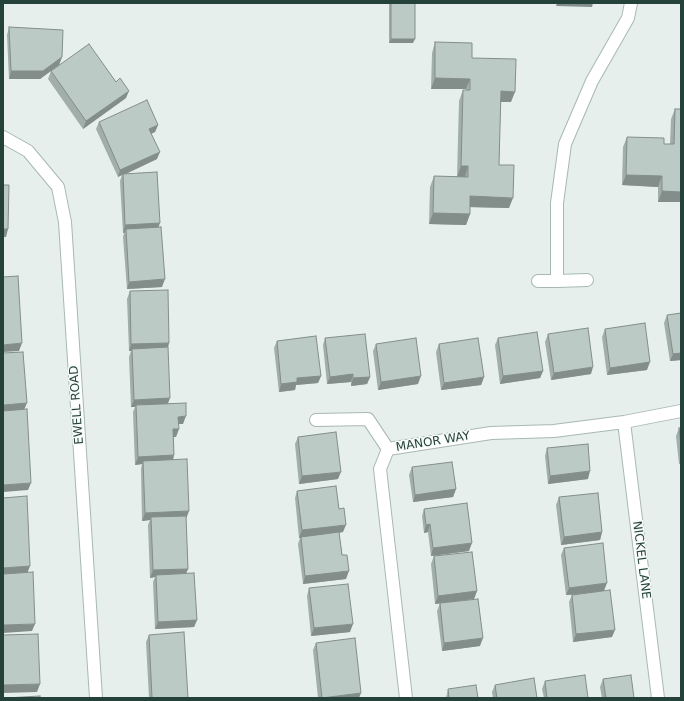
<!DOCTYPE html>
<style>
body{margin:0}
#map{position:relative;width:684px;height:701px;overflow:hidden;background:#e6efeb;font-family:"DejaVu Sans",sans-serif}
canvas{display:block}
.frame{position:absolute;inset:0;border:4px solid #24423a;pointer-events:none}
</style>
<div id="map">
<canvas width="684" height="701"></canvas>
<div class="frame"></div>
</div>
<script>
const ctx = document.querySelector('canvas').getContext('2d');
ctx.lineJoin = 'round';
function poly(rows) {
  const path = new Path2D();
  for (const r of rows) {
    path.moveTo(r[0], r[1]);
    for (let i = 2; i < r.length; i += 2) path.lineTo(r[i], r[i + 1]);
  }
  return path;
}
function trace(path, color, width, dash) {
  ctx.strokeStyle = color;
  ctx.lineWidth = width;
  ctx.lineCap = dash ? 'butt' : 'round';
  ctx.setLineDash(dash || []);
  ctx.stroke(path);
}
function paint(path, color) {
  ctx.fillStyle = color;
  ctx.fill(path, 'evenodd');
}
function drawText(font, color, halo, rows, align = 'center') {
  ctx.font = font + ' "DejaVu Sans",sans-serif';
  ctx.lineWidth = 3;
  ctx.setLineDash([]);
  ctx.textBaseline = 'middle';
  ctx.strokeStyle = halo;
  ctx.fillStyle = color;
  for (const [text, x, y, turn = 0] of rows) {
    ctx.save();
    ctx.translate(x, y);
    ctx.rotate((+turn || 0) * Math.PI / 180);
    ctx.textAlign = isNaN(turn) ? turn : align;
    if (halo) ctx.strokeText(text, 0, 0);
    ctx.fillText(text, 0, 0);
    ctx.restore();
  }
}
const minor = poly([
 [3,137,28,151,58,187,65,222,96,698],
 [538,281,557,281,557,203,565,144,592,81,628,18,631,3],
 [557,281,587,280],
 [316,420,368,419,388,449],
 [624,422,658,698],
 [388,449,491,433,554,431,624,422,681,411],
 [388,449,380,469,406,698]
]);
const wall = poly([
 [389,3,415,3,413,43,389,43],
 [9,27,62,57,59,65,40,79,9,79,7,35],
 [435,42,472,58,511,102,500,102,499,165,509,208,470,207,470,214,466,225,429,224,430,187,434,176,457,177,459,101,463,90,466,90,466,89,431,89,432,53],
 [51,71,116,82,126,98,83,129,48,79],
 [675,109,681,202,658,202,658,187,622,185,623,147,627,137,664,144,670,144,671,119],
 [99,122,158,125,155,132,151,134,157,159,126,174,159,227,162,287,127,289,123,237,124,233,123,233,120,181,122,175,118,177,96,129],
 [130,291,169,343,168,347,168,403,183,424,178,424,176,437,174,437,174,455,173,460,186,519,188,569,186,573,197,620,194,627,155,629,153,582,155,577,150,578,148,525,150,520,142,521,141,469,142,464,135,465,133,412,135,407,131,407,129,357,131,351,129,351,127,299],
 [667,315,681,360,670,361,664,323],
 [605,329,647,370,607,375,602,337],
 [548,334,591,374,551,380,545,342],
 [325,338,370,377,367,384,351,386,351,382,327,384,323,345],
 [498,338,543,371,540,378,500,384,495,345],
 [277,341,321,376,318,383,296,385,295,390,279,392,274,348],
 [376,344,418,384,378,390,373,351],
 [439,344,484,377,481,385,441,390,436,352],
 [679,428,681,428,681,464,679,464,676,436],
 [298,437,338,479,299,484,295,444],
 [547,448,588,479,548,484,545,456],
 [412,467,456,489,453,497,413,502,409,475],
 [297,491,339,509,343,532,339,533,346,579,303,584,298,544,300,538,299,538,295,498],
 [559,497,602,532,600,540,561,545,556,505],
 [424,509,469,551,431,556,428,532,424,533,422,516],
 [564,548,604,591,612,637,573,642,569,602,572,595,566,595,561,555],
 [434,556,477,591,474,599,435,604,431,564],
 [309,588,350,632,311,636,307,596],
 [440,603,480,646,442,651,437,611],
 [149,635,188,698,149,698,146,642],
 [316,643,359,698,318,698,313,650],
 [603,679,634,698,602,698,600,687],
 [545,681,588,698,544,698,542,689],
 [495,685,537,698,493,698,492,692],
 [448,689,478,698,446,698]
]);
const shadedWall = poly([
 [557,3,593,3,592,7,556,6],
 [391,39,415,39,413,43,389,43],
 [62,57,59,65,40,79,9,79,11,71],
 [435,78,470,79,466,89,431,89],
 [129,91,126,98,83,129,86,121],
 [501,91,515,92,511,102,497,102],
 [158,125,155,132,146,136,149,129],
 [160,152,157,159,123,175,123,174,122,175,118,177,120,170],
 [461,166,468,166,465,177,457,177],
 [626,175,662,176,658,187,622,185],
 [662,191,681,192,681,202,658,202],
 [470,196,513,198,509,208,466,207],
 [433,213,470,214,466,225,429,224],
 [160,223,157,231,126,229,124,233,123,233,125,225],
 [3,229,8,229,6,237,3,237],
 [165,279,162,287,127,289,129,282],
 [22,343,19,351,3,352,3,345],
 [169,343,167,350,132,349,131,351,129,351,131,344],
 [681,353,681,360,670,361,673,354],
 [650,362,647,370,607,375,610,368],
 [593,367,591,374,551,380,554,373],
 [543,371,540,378,500,384,503,376],
 [353,374,351,382,327,384,330,377],
 [321,376,318,383,296,385,295,390,279,392,281,384,297,378],
 [421,376,418,384,378,390,381,382],
 [370,377,367,384,351,386,353,378],
 [484,377,481,385,441,390,444,383],
 [170,398,167,406,136,405,135,407,131,407,134,400],
 [27,403,24,410,3,412,3,405],
 [186,416,183,424,175,424,178,417],
 [173,429,179,429,176,437,171,437],
 [174,455,172,463,143,461,142,464,135,465,138,457],
 [590,471,588,479,548,484,550,476],
 [341,472,338,479,299,484,302,476],
 [31,483,28,490,3,492,3,485],
 [456,489,453,497,413,502,415,495],
 [189,511,186,519,151,517,150,520,142,521,145,513],
 [430,524,428,532,424,533,426,525],
 [346,525,343,532,299,538,302,530],
 [602,532,600,540,561,545,564,537],
 [472,543,469,551,431,556,433,548],
 [30,566,27,574,3,575,3,568],
 [188,569,185,576,156,575,155,577,150,578,153,570],
 [349,571,346,579,303,584,305,576],
 [607,583,604,591,566,595,569,588],
 [477,591,474,599,435,604,438,596],
 [197,620,194,627,155,629,158,622],
 [35,624,32,631,3,633,3,625],
 [353,624,350,632,311,636,314,628],
 [615,630,612,637,573,642,576,634],
 [483,638,480,646,442,651,444,643],
 [40,684,37,692,3,693,3,685],
 [361,693,359,698,322,698]
]);
const building = poly([
 [391,3,415,3,415,39,391,39,391,3],
 [9,27,63,30,62,57,43,71,11,71,9,27],
 [435,42,472,43,472,58,516,59,515,92,501,91,499,165,514,165,513,198,470,196,470,214,433,213,434,176,468,177,468,166,461,166,463,90,470,90,470,79,435,78,435,42],
 [89,44,116,82,120,78,129,91,86,121,51,71,89,44],
 [147,100,158,125,149,129,160,152,120,170,99,122,147,100],
 [675,109,681,109,681,192,662,191,662,176,626,175,627,137,664,138,664,144,674,144,675,109],
 [157,172,160,223,125,225,123,174,157,172],
 [3,185,9,185,8,229,3,229,3,185],
 [161,227,165,279,129,282,126,229,161,227],
 [18,276,22,343,3,345,3,277,18,276],
 [168,290,169,343,131,344,130,291,168,290],
 [681,313,681,353,673,354,667,315,681,313],
 [645,323,650,362,610,368,605,329,645,323],
 [588,328,593,367,554,373,548,334,588,328],
 [537,332,543,371,503,376,498,338,537,332],
 [365,334,370,377,353,378,353,374,330,377,325,338,365,334],
 [316,336,321,376,297,378,297,382,281,384,277,341,316,336],
 [416,338,421,376,381,382,376,344,416,338],
 [478,338,484,377,444,383,439,344,478,338],
 [168,347,170,398,134,400,132,349,168,347],
 [23,352,27,403,3,405,3,353,23,352],
 [186,403,186,416,178,417,179,429,173,429,174,455,138,457,136,405,186,403],
 [27,409,31,483,3,485,3,411,27,409],
 [679,428,681,428,681,446,679,428],
 [336,432,341,472,302,476,298,437,336,432],
 [588,444,590,471,550,476,547,448,588,444],
 [187,459,189,511,145,513,143,461,187,459],
 [452,462,456,489,415,495,412,467,452,462],
 [336,486,339,509,344,508,346,525,302,530,297,491,336,486],
 [598,493,602,532,564,537,559,497,598,493],
 [27,496,30,566,3,568,3,498,27,496],
 [467,503,472,543,433,548,430,524,426,525,424,509,467,503],
 [186,516,188,569,153,570,151,517,186,516],
 [339,532,342,555,347,555,349,571,305,576,301,537,339,532],
 [603,543,607,583,569,588,564,548,603,543],
 [472,552,477,591,438,596,434,556,472,552],
 [33,572,35,624,3,625,3,574,33,572],
 [194,573,197,620,158,622,156,575,194,573],
 [348,584,353,624,314,628,309,588,348,584],
 [610,590,615,630,576,634,572,595,610,590],
 [478,599,483,638,444,643,440,603,478,599],
 [184,632,188,698,152,698,149,635,184,632],
 [38,634,40,684,3,685,3,635,38,634],
 [355,638,361,693,322,698,316,643,355,638],
 [585,675,588,698,547,698,545,681,585,675],
 [631,675,634,698,606,698,603,679,631,675],
 [534,678,537,698,497,698,495,685,534,678],
 [476,685,478,698,449,698,448,689,476,685],
 [40,696,40,698,6,698,40,696]
]);
const streetNames = [
 ["EWELL ROAD",77,405,-94],
 ["MANOR WAY",433,442,-9],
 ["NICKEL LANE",641,560,83]
];
trace(minor, '#a8b8b2', 14);
trace(minor, '#fff', 12);
paint(wall, '#a1aea9');
paint(shadedWall, '#838d89');
paint(building, '#bbcac4');
trace(building, '#838d89', 1);
drawText('12px', '#24423a', '#f7fbf9', streetNames);
</script>
